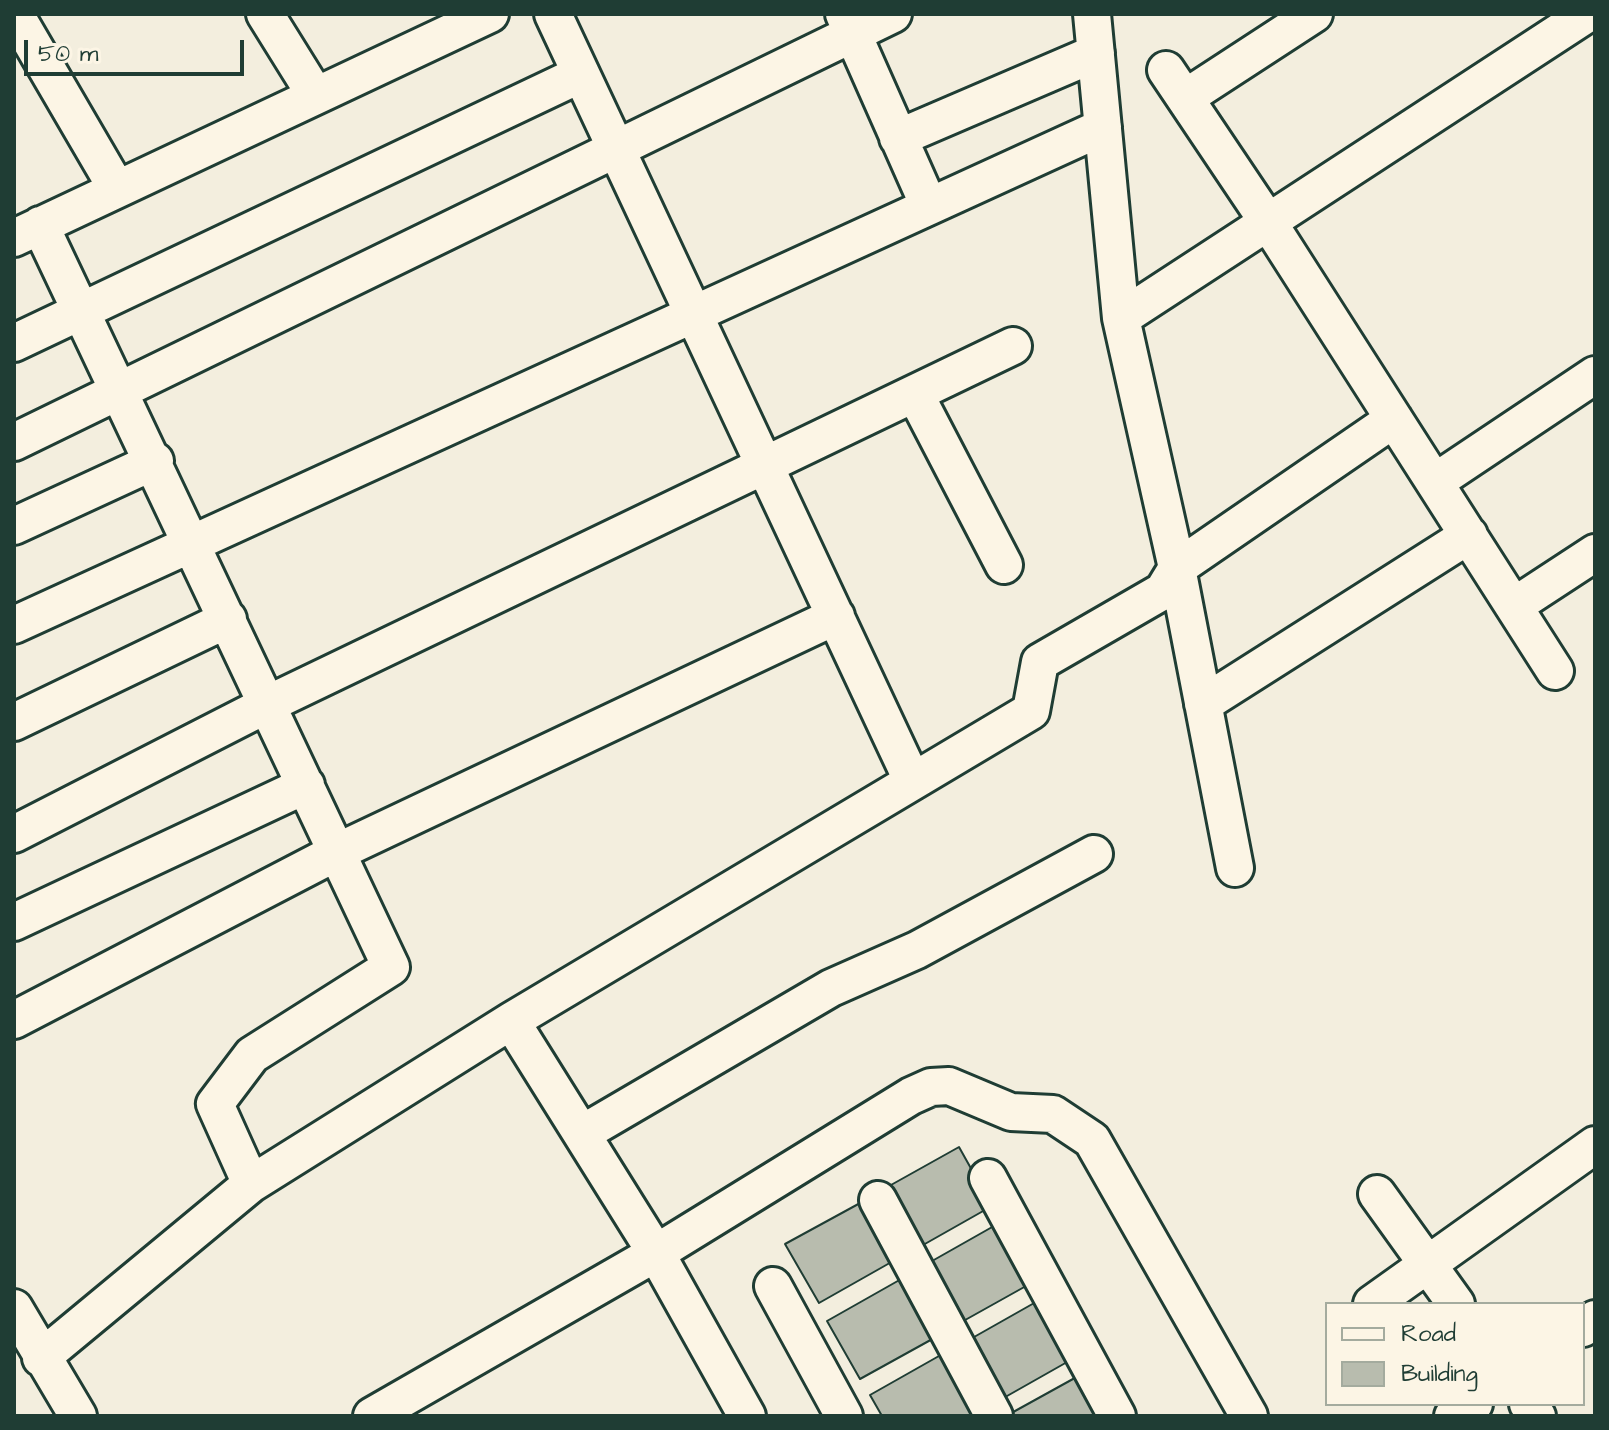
<!DOCTYPE html>
<style>
body{margin:0}
#map{position:relative;width:1609px;height:1430px;overflow:hidden;background:#f3eede;font-family:"Architects Daughter",sans-serif}
canvas{display:block}
.frame{position:absolute;inset:0;border:16px solid #1f3d34;pointer-events:none}
.legend{position:absolute;left:1325px;top:1302px;width:260px;height:104px;box-sizing:border-box;background:#fcf5e5;border:2px solid #a4ab9e;margin:0;padding:10px 14px;list-style:none;font-size:24px;color:#1f3d34}
.legend li{display:flex;align-items:center;gap:16px;height:40px}
.legend b{width:40px;border:2px solid #a4ab9e}
.scale{position:absolute;left:24px;top:40px;width:220px;height:36px;box-sizing:border-box;border:4px solid #1f3d34;border-top:0;padding-left:10px;font-size:24px;line-height:28px;white-space:nowrap;color:#1f3d34;-webkit-text-stroke:6px #fcf5e5;paint-order:stroke}
</style>
<div id="map">
<canvas width="1609" height="1430"></canvas>
<div class="frame"></div>
<ul class="legend">
<li><b style="height:10px;background:#fcf5e5"></b>Road</li>
<li><b style="height:22px;background:#b8bcae"></b>Building</li>
</ul>
<div class="scale">50 m</div>
</div>
<script>
const ctx = document.querySelector('canvas').getContext('2d');
ctx.lineJoin = 'round';
function paint(path, color) {
  ctx.fillStyle = color;
  ctx.fill(path, 'evenodd');
}
function poly(rows) {
  const path = new Path2D();
  for (const r of rows) {
    path.moveTo(r[0], r[1]);
    for (let i = 2; i < r.length; i += 2) path.lineTo(r[i], r[i + 1]);
  }
  return path;
}
function trace(path, color, width, dash) {
  ctx.strokeStyle = color;
  ctx.lineWidth = width;
  ctx.lineCap = dash ? 'butt' : 'round';
  ctx.setLineDash(dash || []);
  ctx.stroke(path);
}
const building = poly([
 [959,1147,992,1206,916,1249,882,1190,959,1147],
 [862,1202,895,1260,819,1303,785,1244,862,1202],
 [1001,1222,1035,1281,958,1324,925,1265,1001,1222],
 [903,1278,936,1337,860,1379,827,1321,903,1278],
 [1043,1298,1076,1357,1000,1400,967,1341,1043,1298],
 [946,1352,979,1411,971,1416,882,1416,870,1395,946,1352],
 [1082,1374,1106,1416,1006,1416,1082,1374]
]);
const street = poly([
 [15,14,117,189],
 [265,14,316,96],
 [553,14,912,780],
 [844,14,929,206],
 [1092,14,1121,318,1177,568,1235,868],
 [1166,70,1268,222,1555,671],
 [1185,98,1314,14],
 [898,138,1096,53],
 [40,225,391,967,252,1055,215,1104,251,1184],
 [14,238,490,14],
 [1121,318,1587,14],
 [14,343,581,74],
 [915,394,1004,565],
 [14,442,893,14],
 [1435,482,1595,375],
 [14,526,155,461],
 [1514,606,1595,553],
 [14,625,1103,127],
 [1203,704,1469,535],
 [14,722,228,619],
 [14,834,268,704,1013,346],
 [14,922,306,785],
 [14,1020,337,852,836,616],
 [511,1021,656,1253,747,1416],
 [583,1133,831,988,917,950,1094,854],
 [988,1178,1117,1416],
 [1377,1194,1456,1304],
 [878,1200,994,1416],
 [773,1286,844,1416],
 [1372,1304,1595,1145],
 [14,1308,78,1416],
 [1583,1328,1595,1319],
 [41,1358,251,1184,511,1021,1031,711,1040,662,1163,591,1177,568,1394,419],
 [1528,1404,1537,1416],
 [372,1416,656,1253,911,1096,931,1087,949,1086,1011,1112,1053,1114,1092,1140,1249,1416],
 [1453,1416,1474,1404]
]);
paint(building, '#b8bcae');
trace(building, '#1f3d34', 2);
trace(street, '#1f3d34', 42);
trace(street, '#fcf5e5', 36);
</script>
